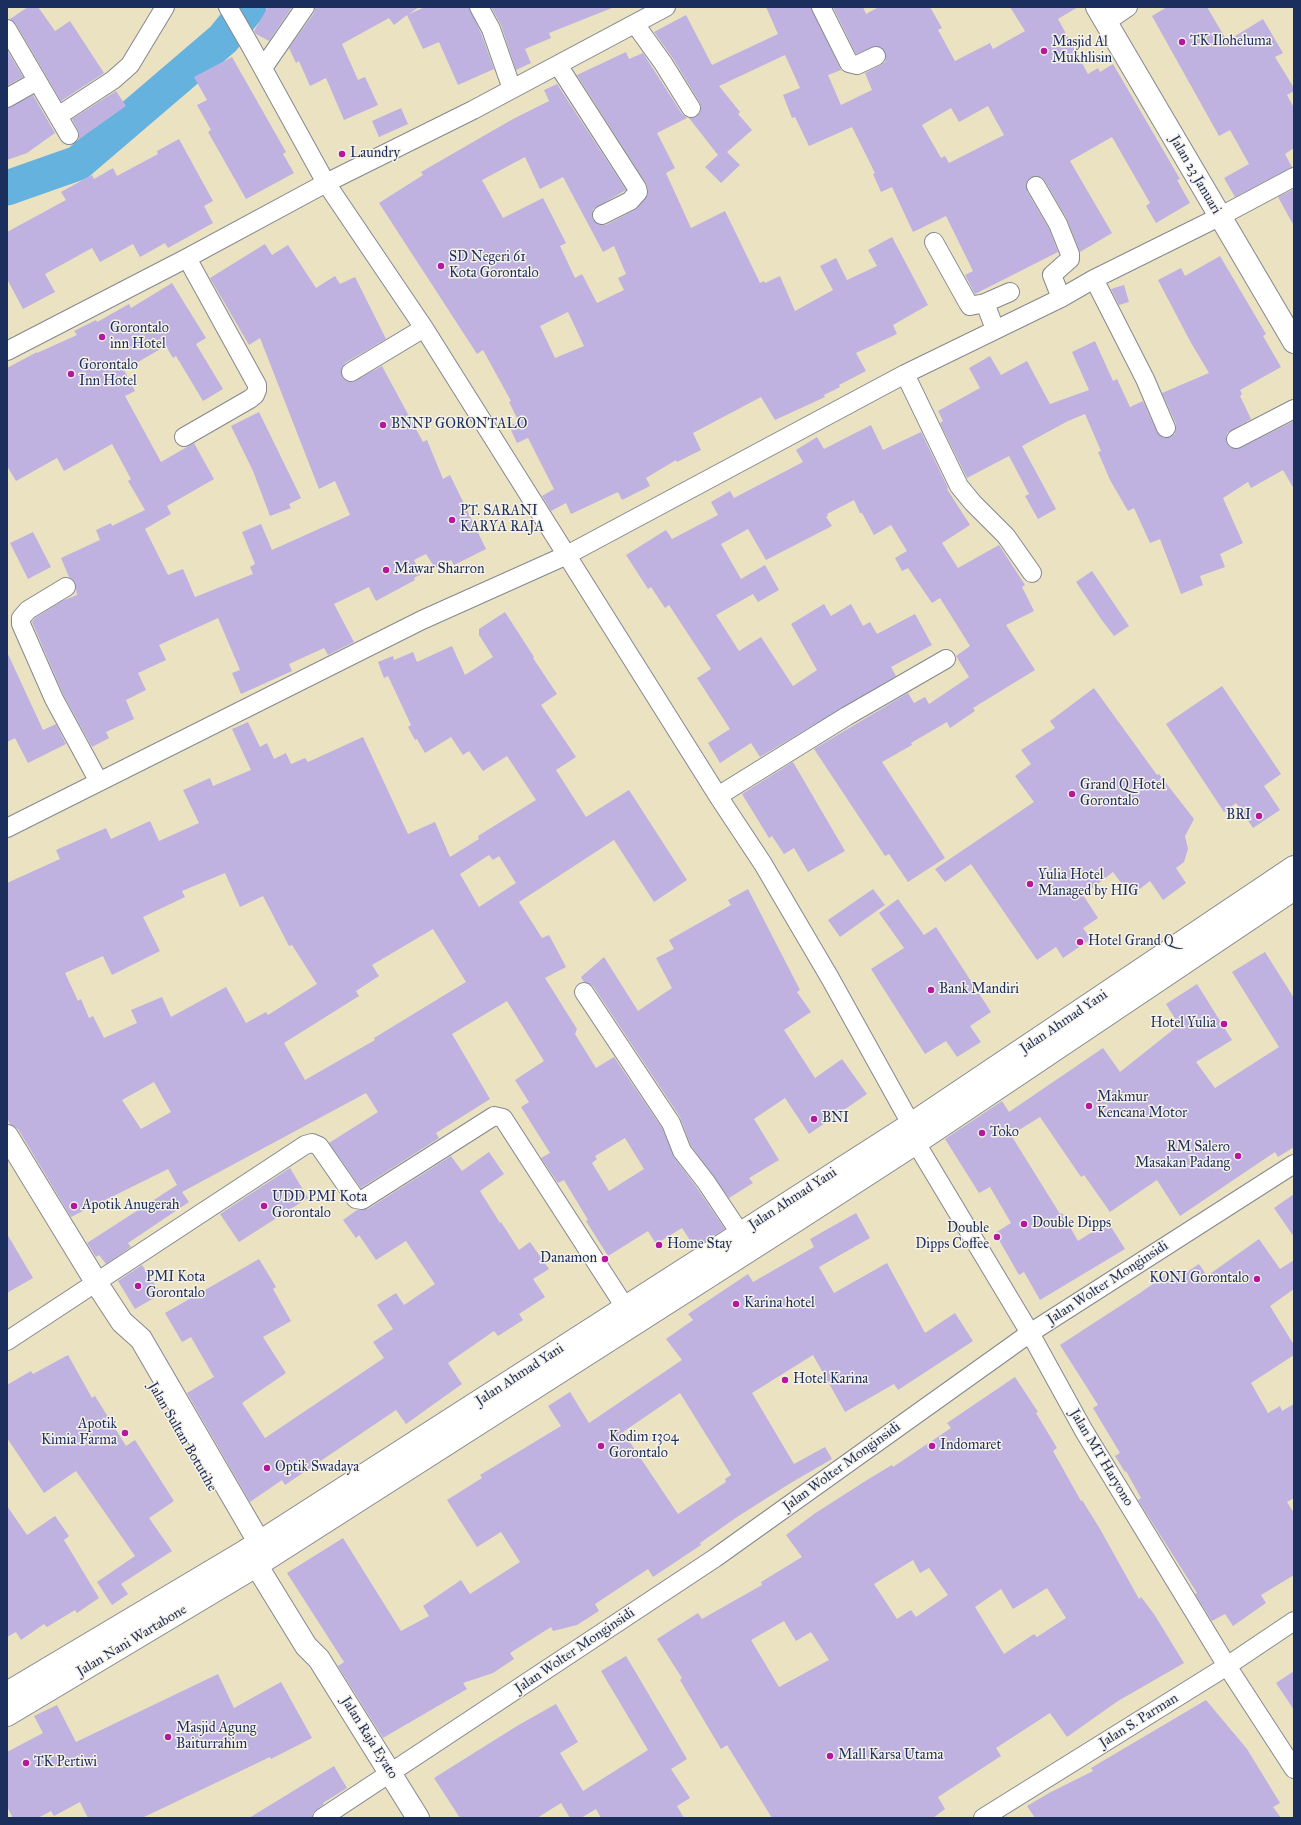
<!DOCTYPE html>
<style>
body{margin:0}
#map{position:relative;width:1301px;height:1825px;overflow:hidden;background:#ebe2c1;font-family:"IM FELL Great Primer",serif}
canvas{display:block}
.frame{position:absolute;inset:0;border:8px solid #1b2f5e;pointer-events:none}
</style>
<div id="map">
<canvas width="1301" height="1825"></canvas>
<div class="frame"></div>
</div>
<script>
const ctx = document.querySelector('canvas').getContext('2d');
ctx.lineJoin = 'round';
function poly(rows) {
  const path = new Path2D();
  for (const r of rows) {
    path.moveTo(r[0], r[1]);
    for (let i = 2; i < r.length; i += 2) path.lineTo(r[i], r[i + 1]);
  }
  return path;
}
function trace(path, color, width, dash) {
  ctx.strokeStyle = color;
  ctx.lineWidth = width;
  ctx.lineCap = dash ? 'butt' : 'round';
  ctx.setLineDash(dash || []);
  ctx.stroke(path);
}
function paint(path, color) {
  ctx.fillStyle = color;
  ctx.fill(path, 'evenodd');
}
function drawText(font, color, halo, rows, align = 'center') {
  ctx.font = font + ' "IM FELL Great Primer",serif';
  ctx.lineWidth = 3;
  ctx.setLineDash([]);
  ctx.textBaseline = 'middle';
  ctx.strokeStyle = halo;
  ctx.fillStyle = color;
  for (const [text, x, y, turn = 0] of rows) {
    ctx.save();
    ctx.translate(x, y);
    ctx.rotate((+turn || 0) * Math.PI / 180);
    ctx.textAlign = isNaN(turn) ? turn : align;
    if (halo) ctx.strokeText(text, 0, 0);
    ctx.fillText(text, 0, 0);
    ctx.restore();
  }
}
const river = poly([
 [7,188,78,163,223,39,249,7]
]);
const building = poly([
 [28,7,38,7,55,31,70,21,104,73,61,101,16,24,10,19],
 [268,7,292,7,269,41,256,34,254,31],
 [315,7,419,7,409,14,425,7,469,7,481,33,494,69,458,85,439,42,423,49,407,15,394,25,389,18,342,44,358,80,365,77,378,105,344,120,326,78,310,86,299,61,296,63,289,48,314,13],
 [491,7,612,7,612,8,549,33,551,38,525,49,531,63,516,70,501,25],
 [766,7,811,7,841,70,828,75,841,105,872,90,865,73,881,65,885,62,886,56,882,48,876,46,856,54,833,7,863,7,866,14,879,7,930,7,942,28,938,30,955,61,990,43,993,49,1025,31,1010,7,1078,7,1058,19,1088,74,1098,68,1100,72,1113,64,1180,179,1177,180,1190,203,1156,223,1146,206,1150,203,1112,137,1070,161,1112,233,1080,252,1067,219,1045,181,1041,177,1031,177,1027,181,1027,191,1049,229,1058,252,975,294,965,275,973,271,946,216,913,232,892,187,881,192,873,174,875,173,852,127,809,146,795,117,792,118,783,95,800,88,785,55,719,86,740,112,738,114,752,130,727,152,740,165,721,183,705,167,718,155,689,118,696,117,700,113,701,108,700,103,672,57,654,32,686,15,712,65,778,34],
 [988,106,1004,135,949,163,945,156,941,158,922,125,951,108,959,122],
 [1167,7,1207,7,1227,41,1263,19,1283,53,1275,57,1294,88,1294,91,1287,95,1294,108,1294,148,1285,154,1292,167,1235,197,1224,178,1249,164,1230,130,1219,136,1152,16],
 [7,50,23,77,7,86],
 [626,52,629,59,643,53,682,114,687,118,657,133,675,168,666,173,691,228,725,211,760,283,764,281,765,283,780,276,795,311,833,290,820,266,836,258,847,280,877,266,868,250,892,237,928,305,893,325,897,334,856,353,866,371,839,385,840,387,824,395,825,397,775,420,761,397,693,433,701,450,677,462,676,460,646,478,650,486,622,500,618,492,571,514,566,503,551,511,542,496,554,489,528,438,517,443,509,426,519,422,509,402,511,401,483,350,477,354,379,203,423,175,421,172,513,119,549,101,544,90,557,84,626,190,593,209,592,214,593,220,601,225,606,225,635,210,648,195,647,185,577,75],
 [525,157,540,189,563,177,603,252,614,246,626,274,618,278,624,290,597,303,582,274,575,278,560,246,566,243,543,198,503,218,482,180],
 [568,312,584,346,555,358,540,326],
 [232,57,286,152,283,154,294,173,246,199,208,132,211,130,197,105,207,100,194,77],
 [116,91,126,106,78,140,79,135,78,130,72,119],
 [33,95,55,133,27,153,7,160,7,108],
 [401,108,408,124,379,137,372,121],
 [179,139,213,201,204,206,213,223,168,248,165,243,140,257,133,244,100,262,92,248,45,274,55,292,23,309,7,279,7,232,66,200,61,192,92,175,94,179,113,168,117,176,158,154,157,151],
 [1294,189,1294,226,1278,197],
 [265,244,272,255,288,245,316,288,335,276,340,284,355,277,386,339,345,363,341,372,342,377,346,381,352,382,382,366,423,442,427,440,443,479,450,475,486,549,454,565,451,560,435,568,426,554,414,560,421,574,414,578,415,580,376,601,369,587,334,604,354,642,328,655,324,648,289,664,292,671,241,694,232,673,240,670,218,618,159,645,166,660,138,673,146,690,126,700,134,719,106,732,109,738,92,747,63,694,32,622,35,618,62,601,77,595,75,582,69,577,61,558,100,540,96,530,111,523,112,526,145,510,128,481,131,479,112,444,64,471,57,458,16,481,7,466,7,368,37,352,37,353,77,335,74,331,96,320,97,322,129,304,131,308,172,283,206,338,196,344,223,389,203,401,176,356,173,358,166,346,124,370,135,391,125,396,161,462,194,443,214,479,167,506,171,514,145,529,168,575,183,569,195,597,253,574,250,567,255,564,242,532,261,524,272,550,350,515,335,481,319,489,260,338,249,345,210,278],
 [1220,256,1266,334,1263,336,1281,367,1240,390,1242,394,1240,396,1251,419,1227,433,1226,438,1227,443,1231,448,1240,448,1294,421,1294,489,1283,470,1251,488,1248,482,1223,498,1243,543,1220,554,1225,567,1200,576,1203,585,1181,594,1160,539,1150,543,1134,508,1128,511,1110,480,1098,452,1101,451,1085,414,1068,421,1022,446,1056,509,1038,519,1025,496,1029,494,1009,456,967,478,940,423,943,421,938,411,980,388,969,368,990,356,1001,375,1027,361,1050,404,1089,390,1072,352,1095,341,1113,381,1117,379,1130,407,1143,401,1157,432,1164,438,1170,437,1175,434,1176,424,1162,393,1209,373,1190,341,1158,280,1181,268,1185,276],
 [1124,285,1129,302,1119,305,1111,289],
 [259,412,301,498,289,504,291,508,270,516,253,471,231,426],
 [871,425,883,450,921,432,948,488,947,489,970,525,942,543,958,568,999,545,1025,585,1022,587,1034,611,1006,625,1035,670,973,708,975,711,950,728,947,722,911,743,912,745,882,762,945,858,908,882,889,854,885,856,814,749,908,693,914,703,925,697,929,704,969,677,956,656,970,646,940,598,932,603,908,568,902,571,895,558,907,551,891,525,874,535,862,513,860,513,854,500,827,514,828,516,826,517,832,526,766,560,748,529,721,544,741,579,765,565,779,590,758,602,753,594,716,615,739,651,761,637,793,686,817,670,791,624,824,604,831,616,851,604,863,626,870,622,877,634,915,614,932,645,891,667,896,676,760,757,751,743,720,763,708,743,730,729,697,678,711,669,669,605,665,608,651,587,648,589,626,555,666,530,672,539,718,515,711,502,730,491,734,498,803,462,796,450,817,437,824,449],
 [33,532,51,567,28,579,10,543],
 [1092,571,1129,626,1114,636,1101,619,1076,582],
 [505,612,534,657,533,658,557,694,541,705,576,757,556,770,586,817,629,790,687,880,654,902,614,840,519,902,542,938,549,935,566,967,545,978,577,1029,575,1034,596,1068,614,1057,662,1128,674,1157,697,1188,725,1229,695,1248,682,1228,656,1244,648,1231,608,1256,586,1221,588,1220,564,1180,558,1183,541,1158,550,1153,521,1107,529,1102,515,1080,544,1061,507,1001,452,1034,490,1099,436,1133,439,1138,361,1188,329,1143,378,1112,366,1093,182,1192,189,1202,128,1243,131,1247,106,1264,99,1255,96,1257,87,1243,177,1185,168,1169,71,1217,18,1129,10,1124,7,1118,7,883,60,859,56,850,106,828,111,839,150,821,159,841,199,823,183,790,210,778,213,786,251,770,232,729,248,722,260,747,267,743,274,759,286,753,291,764,305,758,308,762,363,737,408,834,435,822,450,857,479,839,478,836,536,800,507,756,483,771,469,751,463,755,451,737,425,753,417,739,415,740,408,727,411,725,388,676,384,678,378,662,393,656,394,660,413,652,417,662,452,646,465,675,493,657,479,635,479,629],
 [489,855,493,860,499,856,516,883,479,907,460,874],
 [225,873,240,907,263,896,289,946,292,945,317,984,268,1015,266,1012,246,1023,226,987,171,1017,162,997,131,1010,137,1023,104,1038,93,1016,89,1018,81,999,78,1001,65,973,103,956,112,975,160,951,143,917,185,897,182,891],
 [433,929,466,982,374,1038,375,1040,305,1080,284,1043,359,996,356,991,379,976,372,965],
 [154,1082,171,1112,141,1129,122,1100],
 [625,1138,644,1169,609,1191,592,1163,597,1159,595,1156],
 [7,652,43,730,56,724,66,744,28,763,15,738,7,742],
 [1222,686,1281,774,1264,786,1280,810,1253,828,1236,803,1224,812,1166,724],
 [1094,688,1157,775,1159,774,1194,819,1185,836,1188,849,1184,862,1176,868,1186,883,1163,900,1150,881,1131,896,1113,872,1083,895,1098,918,1083,928,1091,939,1063,958,1056,947,1037,960,971,864,945,882,935,869,1034,802,1015,776,1031,764,1021,750,1055,728,1050,721],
 [793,762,845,851,808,872,794,848,784,854,772,836,769,838,742,794],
 [748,889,800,990,797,992,811,1012,784,1030,815,1078,842,1059,867,1094,809,1134,785,1098,754,1119,779,1160,749,1178,753,1183,729,1198,691,1146,680,1117,593,986,584,982,581,977,604,957,638,1011,672,988,656,958,674,949,669,940,731,905,728,900],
 [873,889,885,905,840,937,828,920],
 [898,899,924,935,936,927,991,1012,970,1026,981,1042,957,1057,946,1041,925,1054,871,969,904,948,879,913],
 [1265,952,1294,998,1294,1147,1278,1157,1275,1152,1180,1216,1157,1180,1110,1212,1084,1175,1081,1177,1040,1117,1011,1135,1060,1214,1062,1213,1078,1241,1108,1222,1125,1249,1040,1300,1024,1272,1019,1275,995,1233,1011,1223,990,1187,979,1193,945,1139,1002,1101,1009,1112,1103,1048,1120,1072,1179,1025,1166,1004,1197,984,1232,1040,1196,1062,1215,1088,1279,1047,1232,972],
 [489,1152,504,1174,480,1191,500,1223,501,1222,519,1250,530,1242,549,1269,533,1279,545,1297,519,1314,523,1320,498,1336,494,1331,448,1363,462,1384,406,1424,396,1410,285,1485,282,1480,250,1502,187,1393,214,1377,191,1337,182,1342,165,1313,259,1259,276,1287,273,1289,291,1321,263,1337,286,1373,242,1403,265,1438,384,1358,373,1342,393,1329,377,1305,396,1293,404,1305,435,1284,406,1241,376,1260,359,1235,356,1238,343,1220,357,1210,368,1209,451,1156,462,1171],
 [290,1168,308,1198,239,1242,220,1214],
 [1294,1194,1294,1237,1274,1208],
 [856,1213,870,1238,819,1267,834,1293,887,1263,925,1333,955,1313,973,1341,898,1390,894,1384,845,1412,813,1355,752,1393,794,1464,825,1447,832,1459,789,1484,737,1517,700,1543,701,1545,653,1577,648,1569,595,1604,599,1611,577,1625,553,1631,551,1627,510,1653,514,1659,493,1673,463,1683,467,1689,383,1738,338,1666,344,1662,287,1573,343,1538,401,1631,429,1616,423,1606,461,1580,470,1594,520,1562,501,1532,477,1547,447,1500,482,1478,480,1475,561,1426,548,1406,570,1392,589,1423,682,1360,666,1339,693,1320,688,1314,748,1274,753,1282,814,1247,810,1239],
 [680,1393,731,1475,725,1479,726,1482,678,1514,623,1432],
 [7,1234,33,1278,7,1293],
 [1259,1239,1280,1269,1294,1260,1294,1289,1270,1306,1294,1345,1294,1355,1251,1383,1268,1413,1280,1406,1282,1411,1294,1404,1294,1498,1287,1502,1294,1513,1294,1575,1261,1595,1266,1603,1233,1626,1225,1614,1212,1621,1195,1594,1197,1593,1138,1500,1141,1498,1126,1471,1125,1472,1115,1456,1120,1453,1093,1408,1098,1405,1060,1345,1140,1293,1174,1269,1179,1277,1199,1264,1207,1276],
 [142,1265,161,1294,135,1309,118,1281],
 [68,1355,92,1398,95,1396,126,1446,135,1440,174,1501,149,1518,172,1551,121,1584,128,1594,112,1605,97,1582,135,1556,76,1471,44,1493,7,1438,7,1385,31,1371,33,1374],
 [1015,1377,1038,1412,1036,1413,1057,1448,1053,1451,1081,1501,1082,1500,1100,1529,1139,1599,1141,1597,1154,1614,1184,1663,1118,1701,1067,1737,1050,1713,996,1748,1001,1756,938,1797,945,1809,933,1818,772,1818,727,1745,721,1749,680,1680,682,1678,657,1639,698,1613,702,1619,762,1585,761,1582,802,1557,786,1535,814,1514,867,1480,892,1465,893,1467,951,1428,947,1423],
 [913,1560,920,1573,929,1568,948,1595,916,1617,911,1610,897,1619,874,1584],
 [1047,1588,1066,1618,1037,1637,1034,1634,1004,1654,975,1607,1001,1589,1013,1609],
 [784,1621,796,1641,811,1632,829,1660,779,1687,751,1640],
 [7,1506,27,1535,55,1516,69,1536,64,1540,99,1598,77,1613,75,1610,47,1627,44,1624,21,1640,16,1632,7,1637],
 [626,1656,687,1759,671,1769,690,1798,677,1806,684,1818,601,1818,596,1809,581,1818,570,1818,561,1803,537,1818,460,1818,434,1778,517,1726,556,1704,578,1742,560,1753,583,1791,648,1750,601,1671],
 [1294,1671,1294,1710,1276,1683],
 [218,1674,234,1708,281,1682,312,1738,271,1759,270,1757,142,1818,88,1818,80,1802,54,1816,51,1811,38,1818,13,1818,7,1807,7,1752,43,1733,34,1716,57,1705,76,1742],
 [1206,1700,1247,1749,1280,1803,1273,1807,1281,1818,1035,1818,1027,1806,1049,1793,1093,1771,1091,1768],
 [334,1766,347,1788,323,1803,324,1804,313,1813,312,1818,249,1818]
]);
const street = poly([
 [228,7,250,45,326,183,424,328,718,796,763,864,830,978,911,1124,916,1143,1030,1333,1084,1431,1227,1666,1294,1769],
 [479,7,491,29,512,89],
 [821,7,849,63,857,65,876,56],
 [1106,22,1128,7],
 [635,24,663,63,691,108],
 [7,29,69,135],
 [558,65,637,188,638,192,630,201,602,215],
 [263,68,305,7],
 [7,98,37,81],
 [58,116,113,80,130,65,165,7],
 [1036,186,1058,224,1070,254,1070,259,1052,275,1061,298],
 [934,242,968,303,970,306,985,303,995,329],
 [1094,279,1145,379,1166,428],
 [985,303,1010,292],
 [7,351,187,258,326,183,473,110,666,7],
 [351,372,424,328],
 [905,374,959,486,973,503,1006,536,1032,573],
 [184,437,250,399,255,395,257,390,257,385,187,258],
 [1236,439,1294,409],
 [66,587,28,610,21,618,21,624,54,699,99,782],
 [718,796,847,716,946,659],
 [7,828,422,620,567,555,905,374,1061,298,1094,279,1219,217,1294,177],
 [584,992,671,1123,682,1151,706,1182,740,1233],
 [7,1341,305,1145,312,1143,319,1146,353,1195,356,1199,362,1200,494,1116,503,1118,625,1307],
 [322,1818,715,1558,1030,1333,1294,1164],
 [983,1818,1227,1666,1294,1621]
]);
const secondary = poly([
 [1097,7,1294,342],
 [7,1136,101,1290,122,1322,141,1339,259,1542]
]);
const primary = poly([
 [247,1550,306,1646,319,1659,418,1818]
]);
const highway = poly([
 [7,1693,247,1550,582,1335,911,1124,1294,867],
 [7,1715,256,1566,797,1220,916,1143,1294,889]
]);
const markers = [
 [1182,42,4,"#b5179e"],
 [1044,51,4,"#b5179e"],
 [342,154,4,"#b5179e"],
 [441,266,4,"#b5179e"],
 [102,337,4,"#b5179e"],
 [71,374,4,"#b5179e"],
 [383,425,4,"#b5179e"],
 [452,520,4,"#b5179e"],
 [386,570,4,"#b5179e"],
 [1072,794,4,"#b5179e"],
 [1259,816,4,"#b5179e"],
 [1030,884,4,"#b5179e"],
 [1080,942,4,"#b5179e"],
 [931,990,4,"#b5179e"],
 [1224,1024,4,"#b5179e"],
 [1089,1106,4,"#b5179e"],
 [814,1119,4,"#b5179e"],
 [982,1133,4,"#b5179e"],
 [1238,1156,4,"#b5179e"],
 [74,1206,4,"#b5179e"],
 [264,1206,4,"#b5179e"],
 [1024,1224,4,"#b5179e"],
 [997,1237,4,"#b5179e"],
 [659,1245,4,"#b5179e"],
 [605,1259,4,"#b5179e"],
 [1257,1279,4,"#b5179e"],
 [138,1286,4,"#b5179e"],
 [736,1304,4,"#b5179e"],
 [785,1380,4,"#b5179e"],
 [125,1433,4,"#b5179e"],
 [601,1446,4,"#b5179e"],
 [932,1446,4,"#b5179e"],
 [267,1468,4,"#b5179e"],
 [168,1737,4,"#b5179e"],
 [830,1756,4,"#b5179e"],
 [26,1763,4,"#b5179e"]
];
const poiNames = [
 ["TK Iloheluma",1190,42],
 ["Masjid Al",1052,43],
 ["Mukhlisin",1052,59],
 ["Laundry",350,154],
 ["SD Negeri 61",449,258],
 ["Kota Gorontalo",449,274],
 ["Gorontalo",110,329],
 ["inn Hotel",110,345],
 ["Gorontalo",79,366],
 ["Inn Hotel",79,382],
 ["BNNP GORONTALO",391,425],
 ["PT. SARANI",460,512],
 ["KARYA RAJA",460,528],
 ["Mawar Sharron",394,570],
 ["Grand Q Hotel",1080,786],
 ["Gorontalo",1080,802],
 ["BRI",1251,816,"right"],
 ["Yulia Hotel",1038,876],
 ["Managed by HIG",1038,892],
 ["Hotel Grand Q",1088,942],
 ["Bank Mandiri",939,990],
 ["Hotel Yulia",1216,1024,"right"],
 ["Makmur",1097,1098],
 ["Kencana Motor",1097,1114],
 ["BNI",822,1119],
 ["Toko",990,1133],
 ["RM Salero",1230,1148,"right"],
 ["Masakan Padang",1230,1164,"right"],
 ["UDD PMI Kota",272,1198],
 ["Gorontalo",272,1214],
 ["Apotik Anugerah",82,1206],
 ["Double Dipps",1032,1224],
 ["Double",989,1229,"right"],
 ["Dipps Coffee",989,1245,"right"],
 ["Home Stay",667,1245],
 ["Danamon",597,1259,"right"],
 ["PMI Kota",146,1278],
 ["Gorontalo",146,1294],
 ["KONI Gorontalo",1249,1279,"right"],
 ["Karina hotel",744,1304],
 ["Hotel Karina",793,1380],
 ["Apotik",117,1425,"right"],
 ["Kimia Farma",117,1441,"right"],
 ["Kodim 1304",609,1438],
 ["Gorontalo",609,1454],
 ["Indomaret",940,1446],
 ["Optik Swadaya",275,1468],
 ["Masjid Agung",176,1729],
 ["Baiturrahim",176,1745],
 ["Mall Karsa Utama",838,1756],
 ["TK Pertiwi",34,1763]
];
const streetNames = [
 ["Jalan 23 Januari",1195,175,60],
 ["Jalan Ahmad Yani",1064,1022,-34],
 ["Jalan Ahmad Yani",793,1199,-33],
 ["Jalan Wolter Monginsidi",1108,1283,-33],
 ["Jalan Ahmad Yani",520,1375,-33],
 ["Jalan Sultan Botutihe",182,1437,60],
 ["Jalan MT Haryono",1101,1458,59],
 ["Jalan Wolter Monginsidi",842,1467,-36],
 ["Jalan Nani Wartabone",132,1641,-31],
 ["Jalan Wolter Monginsidi",575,1651,-34],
 ["Jalan S. Parman",1139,1721,-32],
 ["Jalan Raja Eyato",369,1738,58]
];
trace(river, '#66b2df', 35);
paint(building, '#bfb2e0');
trace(street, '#838890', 20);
trace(secondary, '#838890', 24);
trace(primary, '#838890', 24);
trace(highway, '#838890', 24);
trace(street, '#fff', 18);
trace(secondary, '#fff', 22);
trace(primary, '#fff', 22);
trace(highway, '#fff', 22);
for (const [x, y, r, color] of markers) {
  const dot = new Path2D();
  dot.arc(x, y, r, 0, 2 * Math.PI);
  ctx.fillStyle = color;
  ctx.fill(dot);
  trace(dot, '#f7f3e8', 1.5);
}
drawText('14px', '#1b2f5e', '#f7f3e8', poiNames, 'left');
drawText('14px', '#1b2f5e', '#f7f3e8', streetNames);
</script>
